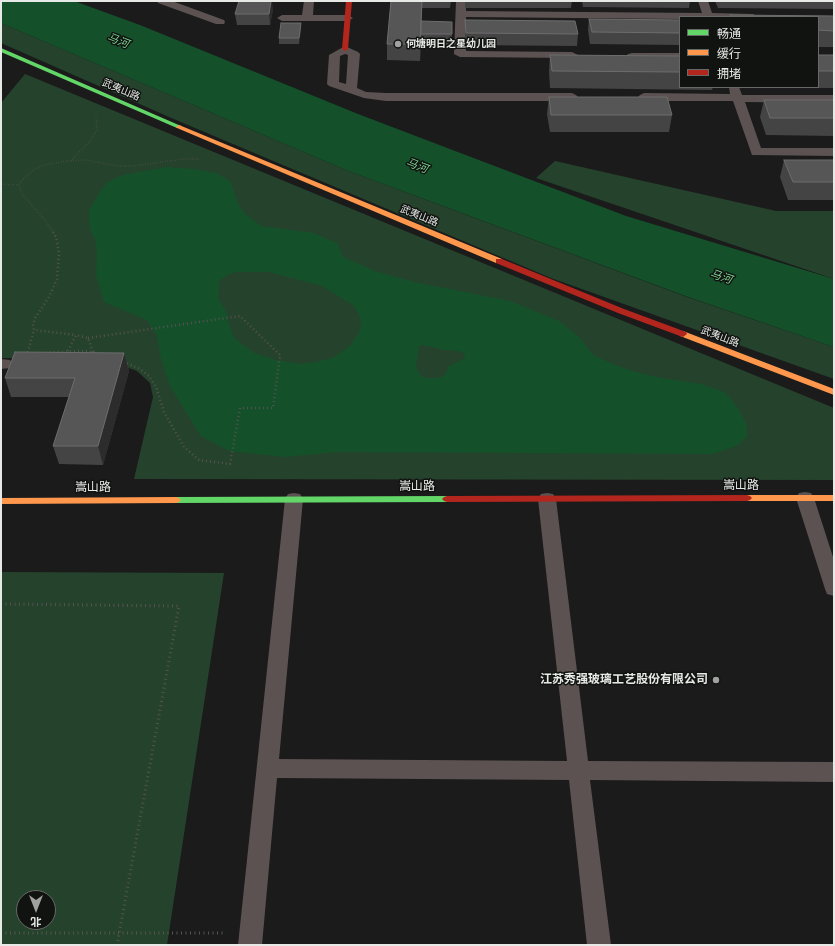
<!DOCTYPE html>
<meta charset="utf-8">
<style>
body{margin:0}
#map{position:relative;width:835px;height:946px;overflow:hidden;background:#1b1b1b;font-family:"Zilla Slab","Noto Sans SC",serif}
canvas{display:block}
.frame{position:absolute;inset:0;border:2px solid #e7e9e7;pointer-events:none}
.legend{position:absolute;left:679px;top:16px;width:140px;height:72px;box-sizing:border-box;background:#111311;border:1px solid #676967;margin:0;padding:5px 7px;list-style:none;font-size:12px;color:#e7e9e7}
.legend li{display:flex;align-items:center;gap:8px;height:20px}
.legend b{width:20px;border:1px solid #676967}
.north{position:absolute;left:16px;top:890px;width:40px;height:40px;box-sizing:border-box;background:#111311;border:1px solid #676967;border-radius:50%;rotate:180deg;font-size:11px;font-weight:700;line-height:16px;text-align:center;color:#e7e9e7}
.north::after{content:'';display:block;margin:auto;width:14px;height:18px;background:#a0a1a0;clip-path:polygon(50% 0,100% 100%,50% 72%,0 100%)}
</style>
<div id="map">
<canvas width="835" height="946"></canvas>
<div class="frame"></div>
<ul class="legend">
<li><b style="height:5px;background:#63d668"></b>畅通</li>
<li><b style="height:5px;background:#ff974d"></b>缓行</li>
<li><b style="height:5px;background:#b3261e"></b>拥堵</li>
</ul>
<div class="north">北</div>
</div>
<script>
const ctx = document.querySelector('canvas').getContext('2d');
ctx.lineJoin = 'round';
function paint(path, color) {
  ctx.fillStyle = color;
  ctx.fill(path, 'evenodd');
}
function poly(rows) {
  const path = new Path2D();
  for (const r of rows) {
    path.moveTo(r[0], r[1]);
    for (let i = 2; i < r.length; i += 2) path.lineTo(r[i], r[i + 1]);
  }
  return path;
}
function trace(path, color, width, dash) {
  ctx.strokeStyle = color;
  ctx.lineWidth = width;
  ctx.lineCap = dash ? 'butt' : 'round';
  ctx.setLineDash(dash || []);
  ctx.stroke(path);
}
function drawText(font, color, halo, rows, align = 'center') {
  ctx.font = font + ' "Zilla Slab","Noto Sans SC",serif';
  ctx.lineWidth = 3;
  ctx.setLineDash([]);
  ctx.textBaseline = 'middle';
  ctx.strokeStyle = halo;
  ctx.fillStyle = color;
  for (const [text, x, y, turn = 0] of rows) {
    ctx.save();
    ctx.translate(x, y);
    ctx.rotate((+turn || 0) * Math.PI / 180);
    ctx.textAlign = isNaN(turn) ? turn : align;
    if (halo) ctx.strokeText(text, 0, 0);
    ctx.fillText(text, 0, 0);
    ctx.restore();
  }
}
const green = poly([
 [1,23,346,170,687,297,834,347,834,379,551,278,176,120,1,43],
 [25,74,834,408,834,480,134,479,153,397,150,383,137,371,109,361,55,358,1,358,1,103],
 [555,161,776,211,834,211,834,279,536,178],
 [1,572,224,573,167,945,1,945],
 [24,898,48,898,48,922,24,922]
]);
const water = poly([
 [1,1,74,1,140,25,358,114,626,216,834,279,834,347,688,297,346,170,1,23],
 [167,167,193,169,216,173,231,182,238,204,245,214,261,226,313,233,337,243,343,257,375,271,414,282,510,301,559,321,579,337,593,355,613,364,632,371,661,378,701,384,724,392,736,405,746,423,747,437,736,446,712,454,337,452,285,457,229,451,201,436,170,386,161,359,157,335,147,320,104,302,96,275,97,255,95,239,90,229,89,211,99,193,108,182,123,175],
 [236,272,269,272,322,286,353,305,358,312,361,321,359,333,351,345,339,354,332,358,316,362,300,364,276,360,254,353,234,338,228,321,227,313,218,298,219,281,227,275],
 [423,345,445,350,458,351,464,353,465,358,448,367,446,374,440,378,424,378,418,372,416,366,419,346]
]);
const pathFar2 = poly([
 [71,161,90,141,97,130,96,117],
 [1,184,19,185],
 [54,233,43,218,22,194,19,185,22,180,35,169,44,165,66,161,86,160,118,166,132,166,184,159,200,159]
]);
const pathFar1 = poly([
 [53,232,56,237,59,253,57,279,49,297,35,318,33,325,34,330,76,335],
 [88,338,240,316,280,355,273,408,240,408,230,464,199,460,184,447,164,412,156,387,149,376,140,369,124,362],
 [68,351,76,335,88,338,93,352],
 [25,353,27,354,34,330],
 [38,353,86,351,96,353]
]);
const path = poly([
 [1,604,179,606,117,945],
 [1,933,225,933]
]);
const lane = poly([
 [157,1,172,1,224,20,225,22,224,24,216,24,158,3,157,1],
 [304,1,314,1,313,15,348,15,353,18,348,21,282,21,277,18,282,15,302,15,304,1],
 [456,1,466,1,466,11,702,13,698,1,708,1,712,13,753,14,758,17,680,17,680,19,466,17,466,51,572,52,578,55,572,58,460,57,454,54,456,1],
 [345,46,358,52,360,54,357,88,366,92,386,93,572,93,576,95,578,97,576,99,572,101,386,101,364,98,329,86,327,84,329,55,345,46],
 [345,54,348,55,346,84,339,82,340,56,345,54],
 [632,53,680,53,680,59,628,58,626,56,628,54,632,53],
 [729,87,739,87,742,95,834,95,834,103,745,102,761,148,834,148,834,156,752,155,733,101,644,101,640,99,638,97,640,95,644,93,730,94,729,87],
 [1,359,10,360,13,364,10,368,1,369,1,359],
 [805,492,811,493,814,498,834,560,834,596,827,594,825,589,796,498,799,493,805,492],
 [294,493,300,494,303,499,279,759,567,761,538,499,541,494,547,493,553,494,556,499,588,761,834,762,834,782,590,780,611,945,587,945,569,780,277,778,262,945,238,945,285,499,288,494,294,493]
]);
const fast = poly([
 [1,48,181,126,182,127,177,128,1,52,1,48],
 [447,496,450,497,452,499,450,501,447,502,176,503,173,502,171,500,173,498,176,497,447,496]
]);
const slow = poly([
 [179,125,502,259,503,261,499,263,496,263,177,128,176,127,179,125],
 [683,331,834,389,834,395,680,336,679,334,683,331],
 [747,495,834,495,834,501,747,501,744,500,742,498,744,496,747,495],
 [176,497,179,498,181,500,179,502,176,503,1,504,1,498,176,497]
]);
const jam = poly([
 [346,1,352,1,348,49,345,51,342,49,346,1],
 [496,259,502,259,624,309,686,332,687,334,683,337,680,336,618,313,496,263,496,259],
 [747,495,750,496,752,498,750,500,747,501,447,502,444,501,442,499,444,497,447,496,747,495]
]);
const wall = poly([
 [391,1,451,1,450,8,422,8,422,21,452,34,452,45,421,45,420,61,387,60,387,44],
 [465,1,572,1,571,8,465,8],
 [582,1,690,1,689,8,583,7],
 [715,1,834,1,834,9,718,8],
 [273,9,270,25,237,25,235,14],
 [730,15,834,16,834,47,818,47,818,17,729,17],
 [589,19,680,20,680,45,590,44,588,30],
 [465,20,578,34,577,46,465,45],
 [301,29,299,44,279,44,279,38],
 [550,55,680,56,680,87,713,87,712,90,550,88,549,71],
 [818,55,834,55,834,88,748,88,748,87,818,87],
 [549,97,672,115,669,132,550,132,547,114],
 [764,100,834,100,834,136,766,135,760,117],
 [784,160,834,160,834,200,788,200,780,177],
 [124,353,129,371,103,465,59,464,53,446,69,397,11,397,5,378]
]);
const shadedWall = poly([
 [271,1,272,1,273,9,270,25,269,14],
 [422,1,422,8,420,61,420,44],
 [301,23,301,29,299,44,299,38],
 [124,353,129,371,103,465,98,446]
]);
const building = poly([
 [239,1,271,1,269,14,235,14,239,1],
 [391,1,422,1,420,44,387,44,391,1],
 [730,15,834,16,834,31,818,30,818,17,731,17,730,15],
 [589,19,680,20,680,33,592,32,589,19],
 [465,20,575,21,578,34,466,33,465,20],
 [421,21,452,22,452,34,421,34,421,21],
 [281,23,301,23,299,38,279,38,281,23],
 [550,55,680,56,680,72,552,71,550,55],
 [818,55,834,55,834,71,818,71,818,55],
 [549,97,667,97,672,115,551,115,549,97],
 [764,100,834,100,834,118,770,118,764,100],
 [784,160,834,160,834,182,793,182,784,160],
 [15,352,124,353,98,446,53,446,75,378,5,378,15,352]
]);
const markers = [
 [398,44,4,"#a0a1a0"],
 [716,680,4,"#a0a1a0"]
];
const farPoinames = [
 ["何塘明日之星幼儿园",406,44]
];
const farStreetnames = [
 ["武夷山路",121,90,23],
 ["武夷山路",419,216,22],
 ["武夷山路",720,337,21]
];
const farWaternames = [
 ["马河",118,41,21],
 ["马河",417,166,21],
 ["马河",721,277,19]
];
const streetNames = [
 ["嵩山路",741,486],
 ["嵩山路",417,487],
 ["嵩山路",93,488]
];
const poiNames = [
 ["江苏秀强玻璃工艺股份有限公司",708,680]
];
paint(green, '#25432c');
paint(water, '#14512a');
trace(pathFar2, '#565251', 1.5, [0.5, 2]);
trace(pathFar1, '#565251', 2.5, [1, 3]);
trace(path, '#565251', 3, [1, 3.5]);
paint(lane, '#5c5251');
paint(fast, '#63d668');
paint(slow, '#ff974d');
paint(jam, '#b3261e');
paint(wall, '#434443');
paint(shadedWall, '#2c2c2c');
paint(building, '#555655');
trace(building, '#6c6d6c', 1);
for (const [x, y, r, color] of markers) {
  const dot = new Path2D();
  dot.arc(x, y, r, 0, 2 * Math.PI);
  ctx.fillStyle = color;
  ctx.fill(dot);
  trace(dot, '#111311', 1.5);
}
drawText('bold 10px', '#e7e9e7', '#111311', farPoinames, 'left');
drawText('10px', '#e7e9e7', '#111311', farStreetnames);
drawText('italic 11px', '#7ed694', '#111311', farWaternames);
drawText('12px', '#e7e9e7', '#111311', streetNames);
drawText('bold 12px', '#e7e9e7', '#111311', poiNames, 'right');
</script>
